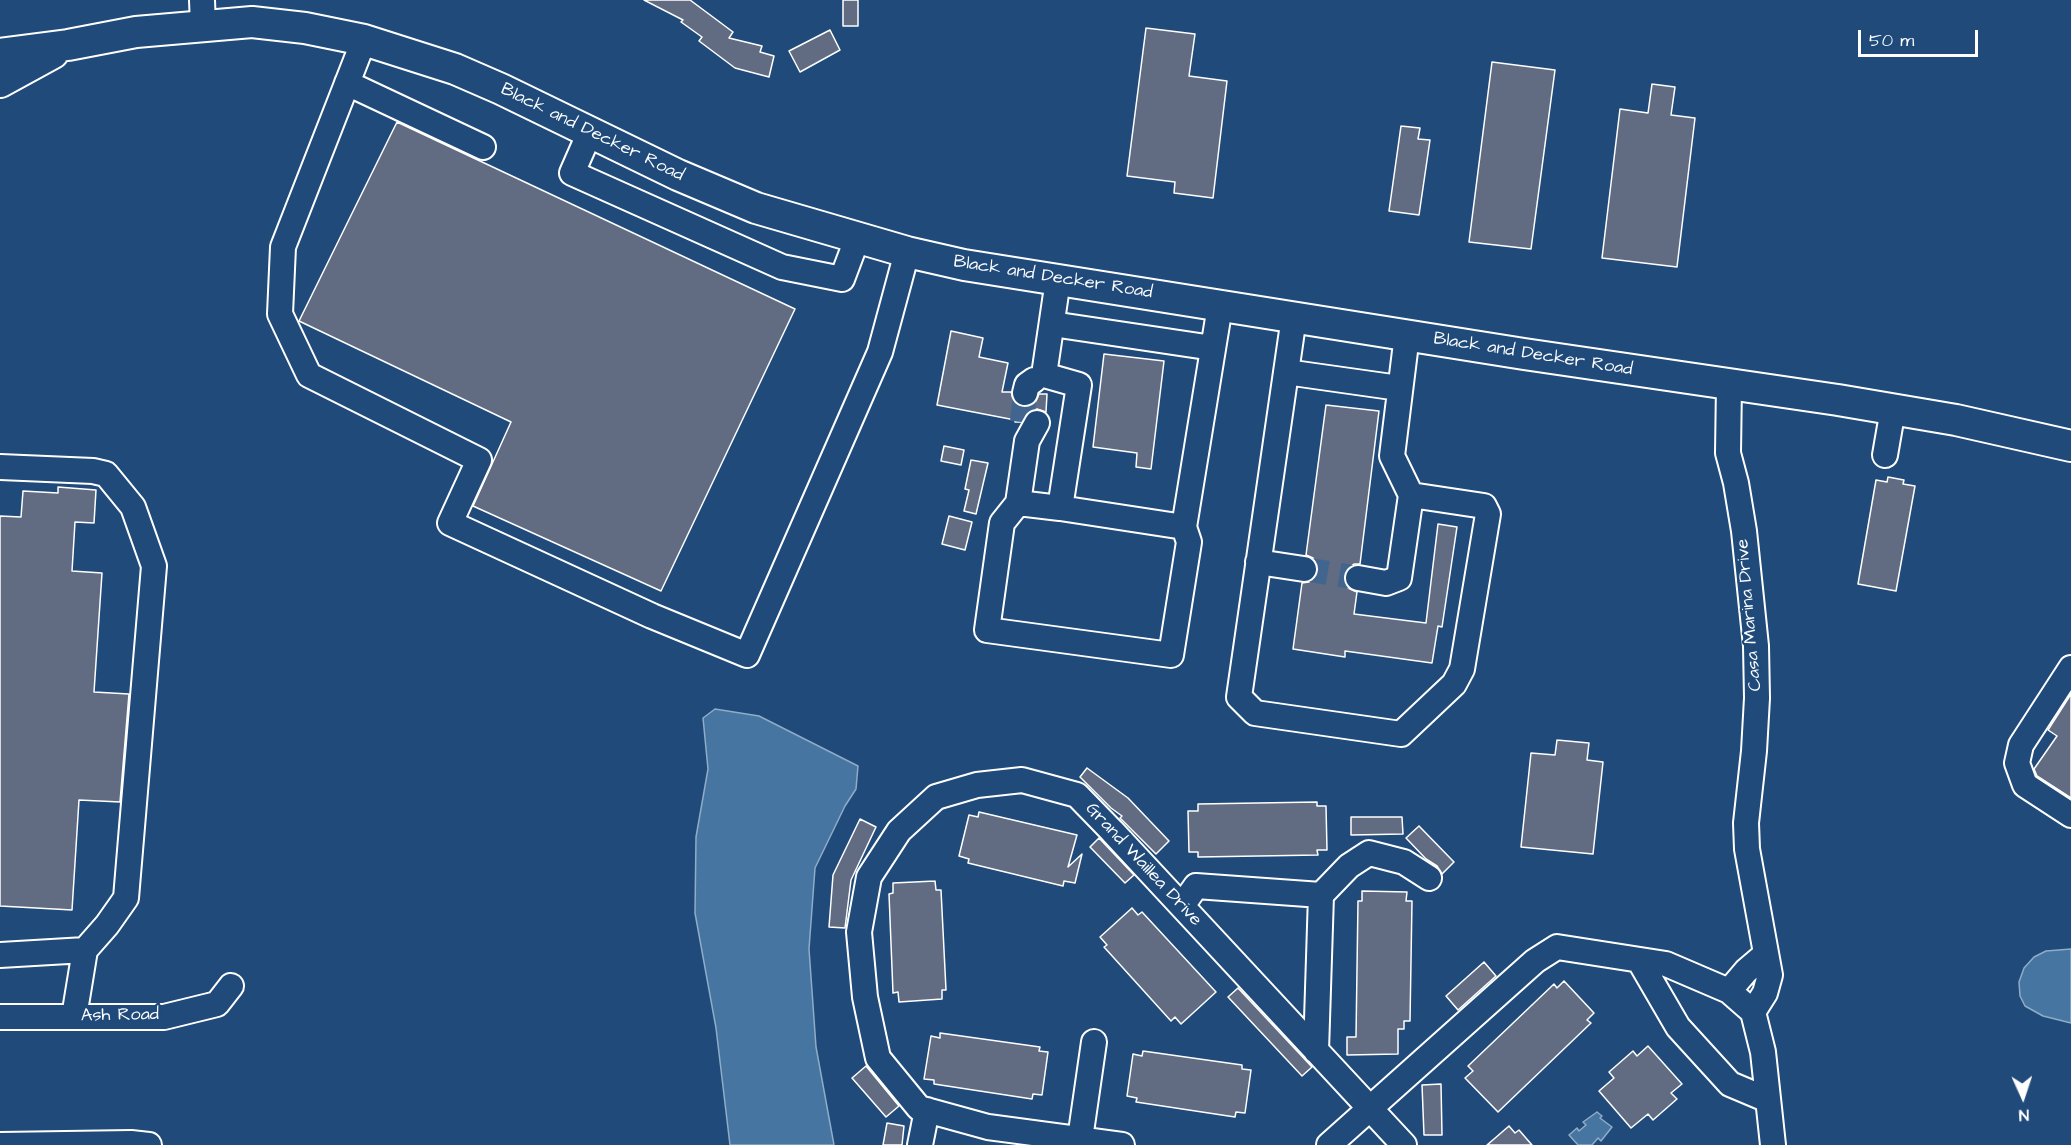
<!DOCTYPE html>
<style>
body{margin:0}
#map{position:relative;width:2071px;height:1145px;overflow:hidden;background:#1f4a7a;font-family:"Architects Daughter",sans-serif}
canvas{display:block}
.north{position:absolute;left:1993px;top:1067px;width:60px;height:60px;-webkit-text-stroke:4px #1f4a7a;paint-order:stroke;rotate:177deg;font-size:16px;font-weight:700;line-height:24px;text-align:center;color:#fff}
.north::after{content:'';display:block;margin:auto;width:21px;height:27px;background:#fff;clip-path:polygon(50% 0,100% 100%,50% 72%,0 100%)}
.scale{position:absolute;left:1858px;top:30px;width:120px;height:27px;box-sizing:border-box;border:3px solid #fff;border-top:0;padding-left:8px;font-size:18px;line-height:21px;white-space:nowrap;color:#fff;-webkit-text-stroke:4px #1f4a7a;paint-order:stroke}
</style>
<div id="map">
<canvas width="2071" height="1145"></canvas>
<div class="north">N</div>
<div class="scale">50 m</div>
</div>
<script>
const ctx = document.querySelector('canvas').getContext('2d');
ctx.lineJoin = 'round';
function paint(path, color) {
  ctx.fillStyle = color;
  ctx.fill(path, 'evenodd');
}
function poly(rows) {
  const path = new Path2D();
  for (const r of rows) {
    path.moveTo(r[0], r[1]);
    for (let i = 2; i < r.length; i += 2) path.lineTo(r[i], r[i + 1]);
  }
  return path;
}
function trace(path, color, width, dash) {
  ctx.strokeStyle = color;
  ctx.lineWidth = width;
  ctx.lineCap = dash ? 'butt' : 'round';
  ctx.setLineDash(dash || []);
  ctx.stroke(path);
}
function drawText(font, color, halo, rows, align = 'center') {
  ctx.font = font + ' "Architects Daughter",sans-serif';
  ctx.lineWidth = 4.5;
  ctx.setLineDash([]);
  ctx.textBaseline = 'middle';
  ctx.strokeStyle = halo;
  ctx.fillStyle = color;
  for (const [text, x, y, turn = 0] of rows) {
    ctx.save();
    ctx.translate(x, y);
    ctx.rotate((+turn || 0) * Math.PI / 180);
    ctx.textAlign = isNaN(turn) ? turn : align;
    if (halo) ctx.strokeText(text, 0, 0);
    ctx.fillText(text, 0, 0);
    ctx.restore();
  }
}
const water = poly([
 [715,709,759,716,858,766,856,789,845,806,815,868,809,949,816,1047,834,1145,730,1145,716,1028,695,913,696,837,708,769,703,718,715,709],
 [2071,949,2071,1023,2043,1016,2025,1006,2020,996,2019,982,2024,968,2034,957,2046,951,2071,949],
 [1597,1112,1602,1116,1600,1118,1612,1127,1601,1141,1598,1138,1592,1145,1578,1145,1569,1135,1577,1128,1579,1131,1586,1125,1583,1122,1597,1112]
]);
const building = poly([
 [644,0,690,0,733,32,729,38,762,46,760,52,774,56,769,77,735,68,699,41,702,37,681,22,683,20,644,0],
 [843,0,858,0,858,26,843,26,843,0],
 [1146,28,1195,34,1189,76,1227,81,1213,198,1174,193,1175,182,1127,176,1146,28],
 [830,30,840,50,800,72,789,51,830,30],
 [1492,62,1555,70,1531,249,1469,242,1492,62],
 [1652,84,1675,87,1671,115,1695,118,1677,267,1602,258,1620,109,1648,113,1652,84],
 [397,122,795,309,661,591,473,506,511,422,299,321,397,122],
 [1401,126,1420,128,1418,139,1430,140,1419,215,1389,211,1401,126],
 [951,331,983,338,979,357,1008,363,1002,392,1011,392,1015,403,1022,407,1029,406,1035,403,1039,394,1047,394,1046,412,1037,409,1030,411,1021,422,1015,422,1015,420,937,405,951,331],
 [1104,354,1164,361,1151,469,1136,467,1137,453,1093,447,1104,354],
 [1326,405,1379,411,1360,564,1354,564,1348,568,1344,576,1345,583,1348,588,1357,592,1354,614,1426,623,1438,524,1457,527,1442,627,1438,626,1432,663,1345,651,1345,657,1293,649,1302,583,1309,582,1315,578,1318,571,1317,564,1313,558,1306,555,1326,405],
 [944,446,964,450,961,465,941,461,944,446],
 [971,460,988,463,976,514,964,511,969,490,965,489,971,460],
 [1888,477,1904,480,1903,484,1915,486,1896,591,1858,584,1876,480,1887,482,1888,477],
 [58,487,96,490,94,523,75,522,72,571,102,573,94,692,129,694,120,802,79,800,72,910,0,906,0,516,21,517,23,491,58,493,58,487],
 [949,516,972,522,965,550,942,544,949,516],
 [2071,694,2071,798,2037,776,2034,769,2057,736,2048,730,2071,694],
 [1557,740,1589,743,1587,760,1603,762,1593,854,1521,847,1531,753,1555,755,1557,740],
 [1087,768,1128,798,1169,841,1156,854,1120,818,1122,816,1111,808,1080,777,1087,768],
 [1317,802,1317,806,1326,806,1327,850,1317,850,1318,855,1198,857,1198,852,1189,852,1188,811,1198,811,1198,804,1317,802],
 [979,812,1077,835,1068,867,1082,854,1075,883,1064,881,1063,886,968,863,969,859,959,856,969,815,978,817,979,812],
 [1351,817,1402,817,1403,834,1351,835,1351,817],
 [860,819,876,827,851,880,845,928,829,927,833,875,860,819],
 [1419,826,1454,862,1442,874,1437,866,1426,859,1406,838,1419,826],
 [1099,838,1134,875,1125,883,1090,847,1099,838],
 [935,881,936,890,941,890,946,990,942,990,942,999,899,1002,898,992,893,993,889,894,893,893,893,883,935,881],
 [1362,891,1407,892,1406,901,1412,901,1410,1021,1404,1021,1404,1029,1398,1029,1398,1054,1347,1055,1347,1037,1356,1037,1358,901,1362,901,1362,891],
 [1132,908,1138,915,1142,912,1216,992,1181,1024,1175,1017,1171,1021,1104,947,1107,945,1100,937,1132,908],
 [1484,962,1496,976,1458,1010,1446,996,1484,962],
 [1564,981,1594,1013,1587,1020,1591,1023,1498,1112,1465,1078,1473,1071,1468,1066,1554,984,1557,988,1564,981],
 [1238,988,1312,1067,1302,1076,1228,997,1238,988],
 [940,1033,1040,1047,1039,1051,1048,1052,1042,1095,1033,1094,1032,1099,934,1084,934,1080,924,1079,931,1036,940,1038,940,1033],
 [1648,1046,1682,1084,1671,1093,1677,1099,1653,1120,1648,1114,1631,1128,1599,1091,1614,1078,1609,1072,1633,1051,1637,1056,1648,1046],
 [1143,1051,1242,1065,1242,1069,1251,1070,1245,1113,1236,1112,1235,1117,1136,1102,1137,1098,1127,1096,1133,1054,1142,1056,1143,1051],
 [866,1066,899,1106,886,1117,852,1078,866,1066],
 [1441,1084,1442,1135,1424,1135,1422,1085,1441,1084],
 [887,1123,904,1126,902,1145,883,1145,887,1123],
 [1509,1126,1515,1133,1519,1130,1532,1145,1487,1145,1509,1126]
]);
const minorTunnel = poly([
 [1022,422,1025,393],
 [1304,569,1358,578]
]);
const minor = poly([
 [202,0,203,26],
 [364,40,283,247,280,314,309,375,479,460,450,523,652,616,747,655,880,352,907,252],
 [347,83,483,147],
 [590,132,572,173,782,267,842,279,857,239],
 [1058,280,1044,375,1079,385,1060,508,1184,527,1220,306],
 [1294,317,1239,697,1255,713,1401,734,1454,684,1462,669,1488,514,1484,506,1411,495,1392,456,1407,335],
 [1052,324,1213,348],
 [1286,372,1399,388],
 [1729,384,1728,453,1736,483,1744,531,1756,646,1757,698,1754,751,1746,823,1747,849,1770,975,1765,993,1753,1012],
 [1025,393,1027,385,1034,380],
 [1037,423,1027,441,1018,503,1002,523,987,630,1171,655,1189,542,1184,527],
 [1885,455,1893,409],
 [0,467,93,471,106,474,133,507,154,566,126,898,107,925,85,950,74,1017],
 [1018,503,1060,508],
 [1258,562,1304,569],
 [1358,578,1386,583,1399,578,1411,495],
 [2071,668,2021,745,2017,763,2025,785,2071,815],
 [1321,895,1349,866,1369,853,1404,862,1429,878],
 [1182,906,1196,886,1321,895,1316,1051],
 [0,955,85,950],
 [1639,960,1678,1027,1730,1084,1768,1100],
 [1729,991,1746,971,1766,954],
 [1753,1012,1763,1052,1773,1145],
 [0,1017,164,1017,217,1004,231,986],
 [1080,1139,1094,1042],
 [0,1145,131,1143,149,1145],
 [920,1145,927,1110],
 [1122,1145,988,1127,919,1108,878,1058,865,997,859,932,869,877,899,831,936,797,977,785,1022,780,1077,795,1112,831,1404,1145],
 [1329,1145,1535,961,1557,947,1666,964,1729,991,1753,1012]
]);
const major = poly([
 [0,54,68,45,136,32,252,22,305,28,364,40,455,69,501,89,678,175,756,208,907,252,964,265,1524,354,1838,400,1956,420,2071,446],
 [0,82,53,53]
]);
const streetNames = [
 ["Black and Decker Road",592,133,26],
 ["Black and Decker Road",1053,278,9],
 ["Black and Decker Road",1533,355,9],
 ["Casa Marina Drive",1750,615,-95],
 ["Grand Waillea Drive",1143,865,47],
 ["Ash Road",120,1016,-1]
];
paint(water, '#4675a2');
trace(water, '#90acc7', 1.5);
paint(building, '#616b81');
trace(building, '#fff', 1.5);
trace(minorTunnel, '#41658e', 24, [24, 12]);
trace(minor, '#fff', 28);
trace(major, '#fff', 34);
trace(minor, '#1f4a7a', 24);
trace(major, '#1f4a7a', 30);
drawText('18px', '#fff', '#1f4a7a', streetNames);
</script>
